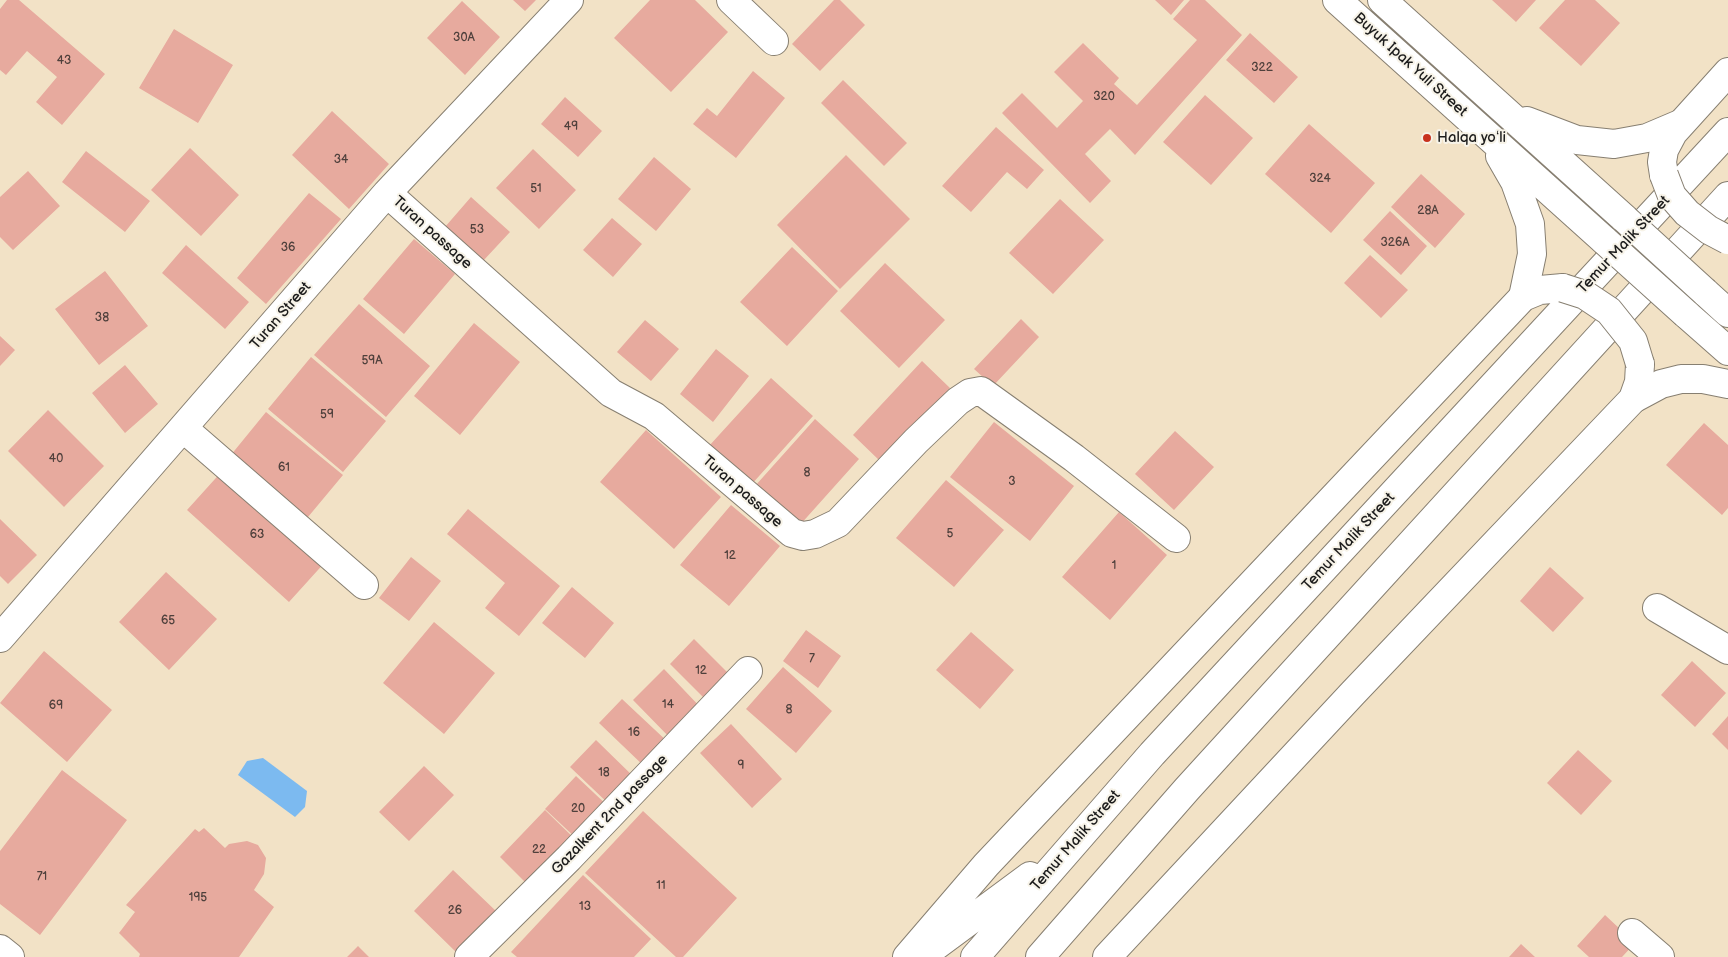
<!DOCTYPE html>
<meta charset="utf-8">
<style>
body{margin:0}
canvas{display:block;background:#f2e2c6}
</style>
<canvas width="1728" height="957"></canvas>
<script>
const ctx = document.querySelector('canvas').getContext('2d');
ctx.lineJoin = 'round';
function paint(path, color) {
  ctx.fillStyle = color;
  ctx.fill(path, 'evenodd');
}
function poly(rows) {
  const path = new Path2D();
  for (const r of rows) {
    path.moveTo(r[0], r[1]);
    for (let i = 2; i < r.length; i += 2) path.lineTo(r[i], r[i + 1]);
  }
  return path;
}
function trace(path, color, width, dash) {
  ctx.strokeStyle = color;
  ctx.lineWidth = width;
  ctx.lineCap = dash ? 'butt' : 'round';
  ctx.setLineDash(dash || []);
  ctx.stroke(path);
}
function drawText(font, color, halo, rows, align = 'center') {
  ctx.font = font + ' "Balsamiq Sans",sans-serif';
  ctx.lineWidth = 4;
  ctx.setLineDash([]);
  ctx.textBaseline = 'middle';
  ctx.strokeStyle = halo;
  ctx.fillStyle = color;
  for (const [text, x, y, turn = 0] of rows) {
    ctx.save();
    ctx.translate(x, y);
    ctx.rotate((+turn || 0) * Math.PI / 180);
    ctx.textAlign = isNaN(turn) ? turn : align;
    if (halo) ctx.strokeText(text, 0, 0);
    ctx.fillText(text, 0, 0);
    ctx.restore();
  }
}
const water = poly([
 [263,758,307,791,305,807,295,817,238,775,247,761]
]);
const building = poly([
 [7,0,19,0,105,74,62,125,36,102,57,77,27,51,6,75,0,70,0,9],
 [513,0,536,0,525,11],
 [650,0,695,0,728,32,671,92,614,38],
 [834,0,840,0,865,25,820,71,792,44],
 [1155,0,1184,0,1171,15],
 [1190,0,1205,0,1242,35,1135,155,1110,129,1085,154,1111,181,1090,203,1002,113,1022,93,1057,128,1083,101,1054,72,1083,43,1119,78,1114,84,1137,105,1197,40,1173,19],
 [1492,0,1536,0,1516,22],
 [1565,0,1595,0,1620,23,1581,66,1539,28],
 [462,1,500,37,465,75,427,38],
 [174,29,233,65,198,123,139,88],
 [1250,33,1298,77,1274,103,1226,60],
 [753,71,785,98,736,158,693,124,707,108,717,116],
 [843,80,907,143,884,166,821,103],
 [1205,95,1253,138,1211,185,1163,142],
 [565,97,602,131,578,157,541,124],
 [332,111,389,164,349,209,292,155],
 [1309,124,1375,183,1331,233,1265,174],
 [996,127,1044,170,1027,189,1007,172,971,212,942,186],
 [190,148,239,195,201,236,151,190],
 [533,149,576,190,539,229,496,188],
 [86,151,150,201,125,232,62,182],
 [846,155,910,219,840,289,777,225],
 [654,157,691,189,656,231,618,199],
 [28,171,60,206,13,250,0,237,0,197],
 [1421,174,1465,214,1435,248,1391,207],
 [309,193,341,219,266,304,237,278],
 [471,197,510,232,483,261,445,227],
 [1060,199,1104,240,1053,294,1009,253],
 [1390,211,1427,246,1401,275,1363,240],
 [612,218,642,244,613,277,583,250],
 [414,239,455,274,404,334,363,299],
 [186,245,249,302,225,329,162,273],
 [792,247,838,291,787,346,740,302],
 [1370,255,1408,290,1381,318,1344,283],
 [885,263,945,320,899,368,840,311],
 [105,271,148,326,99,365,55,309],
 [359,304,430,366,386,417,314,355],
 [1021,319,1039,337,993,386,974,369],
 [645,320,679,349,651,381,617,352],
 [474,323,520,362,460,435,414,396],
 [0,336,15,350,0,366],
 [716,349,749,376,713,422,680,394],
 [311,357,386,421,343,472,268,409],
 [922,361,950,388,881,462,853,435],
 [125,365,158,404,125,433,92,393],
 [771,378,813,416,751,485,709,446],
 [48,410,104,466,64,507,8,451],
 [266,412,343,475,303,523,226,461],
 [815,419,859,459,799,526,755,486],
 [994,422,1074,486,1030,541,950,477],
 [1704,423,1728,445,1728,508,1722,515,1666,465],
 [646,430,721,497,674,549,600,482],
 [1175,431,1214,467,1174,510,1135,474],
 [224,469,327,560,289,602,187,510],
 [946,480,1004,530,954,587,896,538],
 [731,505,780,546,729,606,680,565],
 [468,509,560,586,519,636,485,608,505,583,447,534],
 [1119,512,1167,555,1110,620,1062,577],
 [0,519,37,555,8,584,0,576],
 [411,557,441,581,409,621,379,598],
 [1550,567,1584,598,1553,632,1520,601],
 [166,572,217,619,169,670,119,622],
 [572,587,614,623,585,658,542,623],
 [434,622,495,673,444,734,383,683],
 [806,630,841,656,818,688,783,661],
 [971,632,1014,670,980,709,936,670],
 [694,639,733,678,708,702,670,664],
 [44,651,112,710,67,762,0,703],
 [1692,661,1726,693,1695,727,1661,695],
 [783,667,832,711,796,753,746,709],
 [664,669,704,711,674,742,633,700],
 [622,699,670,744,646,768,599,723],
 [1728,716,1728,750,1712,734],
 [731,724,782,779,752,808,700,753],
 [596,740,637,780,612,807,570,767],
 [1578,750,1612,781,1581,815,1547,783],
 [424,766,454,795,409,841,379,812],
 [62,770,127,820,40,935,0,904,0,851],
 [576,776,610,808,579,841,545,809],
 [545,810,578,842,532,889,500,857],
 [643,811,737,898,683,957,676,957,585,873],
 [204,828,225,848,229,844,247,841,258,845,266,858,264,874,254,890,274,907,239,957,139,957,140,954,119,933,135,912,126,905,195,829,199,832],
 [453,870,497,912,457,953,414,911],
 [583,875,651,939,634,957,517,957,511,952],
 [1605,915,1635,943,1622,957,1589,957,1577,946],
 [1521,944,1535,957,1509,957],
 [358,946,369,957,347,957]
]);
const minor = poly([
 [731,0,774,41],
 [387,193,611,393,654,416,792,533,803,536,815,534,838,523,916,441,958,401,970,393,981,391,1074,458,1176,538],
 [183,428,364,585],
 [1657,608,1728,650],
 [0,638,387,193,569,0],
 [1632,933,1660,957],
 [0,949,10,957],
 [469,957,569,858,748,671]
]);
const major = poly([
 [1337,0,1605,241],
 [1382,0,1625,219],
 [1527,121,1577,140,1614,144,1647,138,1680,124],
 [1500,156,1515,182,1530,224,1532,254,1523,297],
 [1705,292,1728,313],
 [1686,314,1728,351],
 [1633,399,1661,384,1681,379,1703,379,1728,384]
]);
const highway = poly([
 [1664,175,1662,162,1664,150,1673,133,1728,72],
 [922,956,1030,876],
 [907,957,986,865,1523,297,1540,290,1563,288],
 [975,957,1152,754,1728,132],
 [1040,957,1187,789,1728,196],
 [1107,957,1353,693,1633,399,1639,382,1640,364]
]);
const majorBridge = poly([
 [1625,219,1705,292],
 [1605,241,1686,314]
]);
const highwayBridge = poly([
 [1664,175,1672,196,1687,213,1709,230,1728,240],
 [1563,288,1585,295,1609,311,1633,341,1640,364]
]);
const markers = [
 [1427,138,5,"#c8321e"]
];
const numberNames = [
 ["30A",464,38],
 ["43",64,61],
 ["322",1262,68],
 ["320",1104,97],
 ["49",571,127],
 ["34",341,160],
 ["324",1320,179],
 ["51",536,189],
 ["28A",1428,211],
 ["53",477,230],
 ["326A",1395,243],
 ["36",288,248],
 ["38",102,318],
 ["59A",372,361],
 ["59",327,415],
 ["40",56,459],
 ["61",284,468],
 ["8",807,473],
 ["3",1012,482],
 ["5",950,534],
 ["63",257,535],
 ["12",730,556],
 ["1",1114,566],
 ["65",168,621],
 ["7",812,659],
 ["12",701,671],
 ["14",668,705],
 ["69",56,706],
 ["8",789,710],
 ["16",634,733],
 ["9",741,766],
 ["18",604,773],
 ["20",578,809],
 ["22",539,850],
 ["71",42,877],
 ["11",661,886],
 ["195",198,898],
 ["13",585,907],
 ["26",455,911]
];
const streetNames = [
 ["Buyuk Ipak Yuli Street",1410,65,42],
 ["Turan passage",432,233,42],
 ["Temur Malik Street",1624,245,-47],
 ["Turan Street",281,316,-49],
 ["Turan passage",742,492,41],
 ["Temur Malik Street",1349,542,-47],
 ["Gazalkent 2nd passage",610,815,-46],
 ["Temur Malik Street",1076,841,-49]
];
const poiNames = [
 ["Halqa yoʻli",1437,138]
];
paint(water, '#7cbaf0');
paint(building, '#e7aa9e');
trace(minor, '#877f71', 30);
trace(major, '#877f71', 30);
trace(highway, '#877f71', 30);
trace(minor, '#fff', 28);
trace(major, '#fff', 28);
trace(highway, '#fff', 28);
trace(majorBridge, '#877f71', 30, []);
trace(highwayBridge, '#877f71', 30, []);
trace(majorBridge, '#fff', 28);
trace(highwayBridge, '#fff', 28);
for (const [x, y, r, color] of markers) {
  const dot = new Path2D();
  dot.arc(x, y, r, 0, 2 * Math.PI);
  ctx.fillStyle = color;
  ctx.fill(dot);
  trace(dot, '#f7f3e8', 2);
}
drawText('12px', '#4f403c', null, numberNames);
drawText('15px', '#1c1c1c', '#f7f3e8', streetNames);
drawText('15px', '#1c1c1c', '#f7f3e8', poiNames, 'left');
</script>
